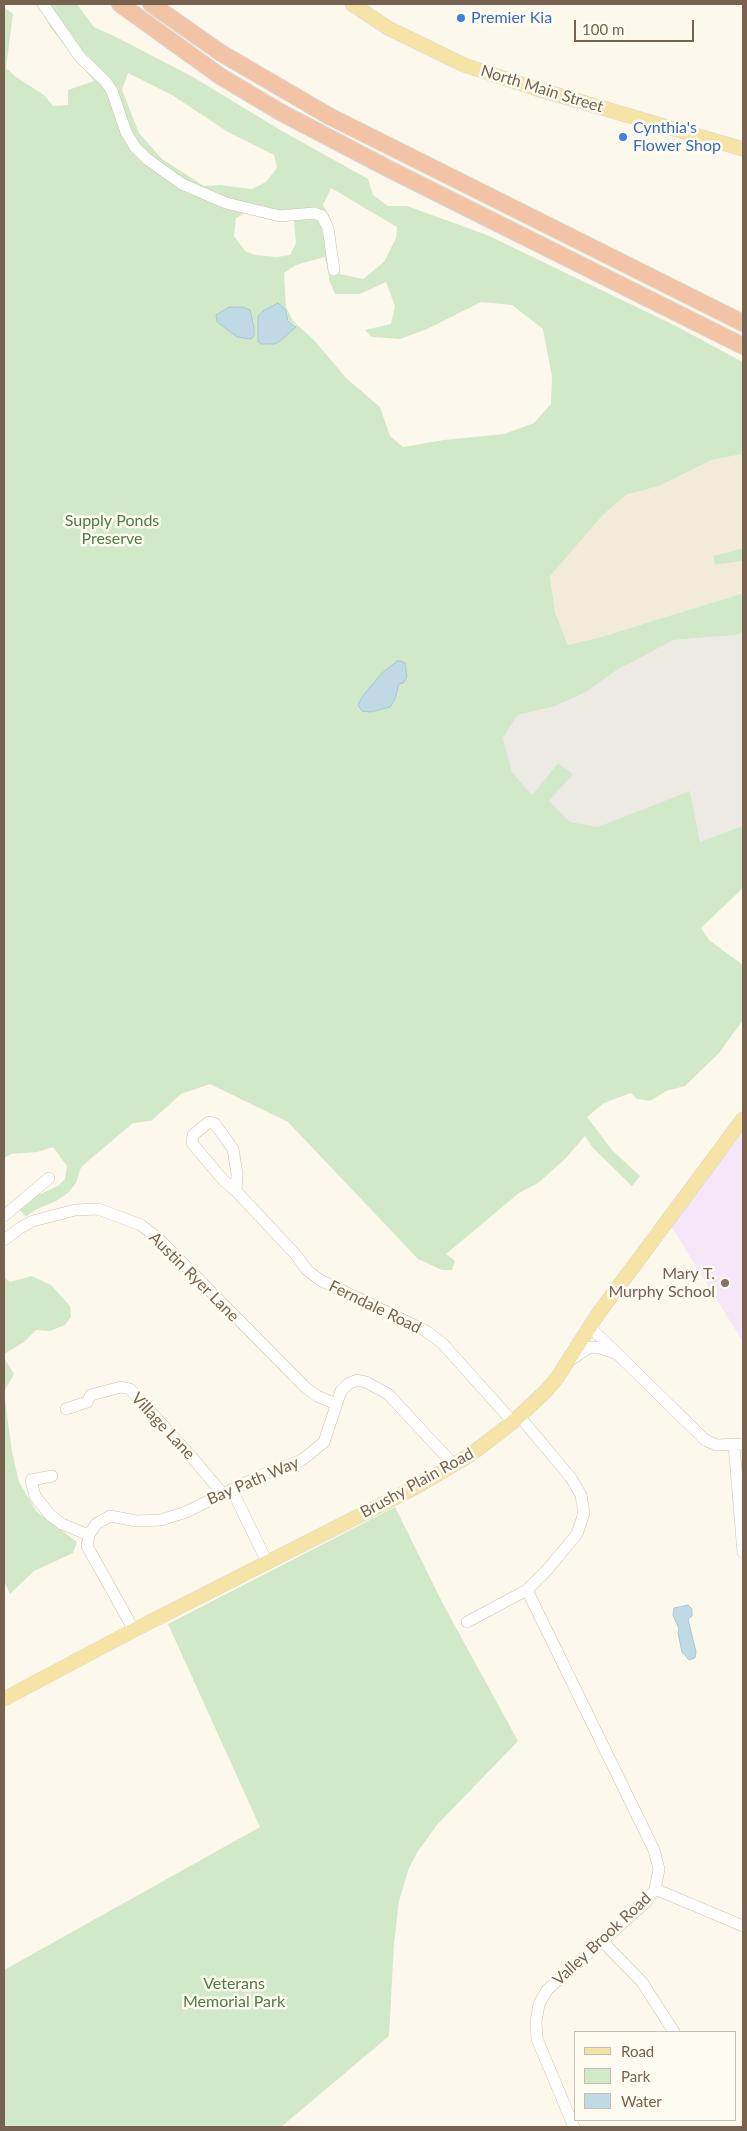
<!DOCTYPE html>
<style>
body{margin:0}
#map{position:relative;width:747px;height:2131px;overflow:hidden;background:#fcf8eb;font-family:Lato,sans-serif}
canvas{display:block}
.frame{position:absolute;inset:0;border:5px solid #76624e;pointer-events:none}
.legend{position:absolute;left:574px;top:2031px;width:162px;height:90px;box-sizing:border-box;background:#fefbf1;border:1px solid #c8beb0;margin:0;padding:6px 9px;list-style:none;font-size:15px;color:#76624e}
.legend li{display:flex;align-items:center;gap:10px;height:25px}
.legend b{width:25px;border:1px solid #c8beb0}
.scale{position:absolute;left:574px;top:20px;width:120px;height:22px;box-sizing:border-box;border:2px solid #76624e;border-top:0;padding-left:6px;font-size:15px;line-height:18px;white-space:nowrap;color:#76624e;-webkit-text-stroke:4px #fefbf1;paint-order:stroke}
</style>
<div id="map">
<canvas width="747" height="2131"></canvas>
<div class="frame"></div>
<ul class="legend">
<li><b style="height:6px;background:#f6e4a7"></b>Road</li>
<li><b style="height:14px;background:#d2e9c9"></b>Park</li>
<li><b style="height:14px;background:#bfdae5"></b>Water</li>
</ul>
<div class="scale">100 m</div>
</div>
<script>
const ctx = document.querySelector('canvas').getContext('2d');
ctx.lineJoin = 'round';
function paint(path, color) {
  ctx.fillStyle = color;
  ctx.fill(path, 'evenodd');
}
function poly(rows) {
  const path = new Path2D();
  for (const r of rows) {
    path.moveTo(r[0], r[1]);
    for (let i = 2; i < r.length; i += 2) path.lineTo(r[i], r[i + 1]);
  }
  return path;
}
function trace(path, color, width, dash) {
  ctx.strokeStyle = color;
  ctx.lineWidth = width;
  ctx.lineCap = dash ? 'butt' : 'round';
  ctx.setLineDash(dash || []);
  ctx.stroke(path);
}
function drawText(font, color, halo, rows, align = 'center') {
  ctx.font = font + ' Lato,sans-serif';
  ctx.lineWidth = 5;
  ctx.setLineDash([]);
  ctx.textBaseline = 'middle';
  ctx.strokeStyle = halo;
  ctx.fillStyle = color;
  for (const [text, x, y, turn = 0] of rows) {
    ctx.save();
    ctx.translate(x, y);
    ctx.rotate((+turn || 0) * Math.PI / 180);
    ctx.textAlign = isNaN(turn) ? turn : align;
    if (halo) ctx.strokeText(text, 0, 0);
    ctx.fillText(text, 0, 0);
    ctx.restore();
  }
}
const residential = poly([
 [743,454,743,548,713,556,715,565,743,561,743,593,601,637,568,645,555,612,550,575,603,515,626,495,659,486,712,460]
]);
const industrial = poly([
 [743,632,743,827,700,842,690,792,598,828,570,822,548,801,572,774,558,763,532,795,512,772,503,738,518,715,556,706,586,692,617,670,674,640,736,635]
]);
const education = poly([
 [743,1133,743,1342,670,1224]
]);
const green = poly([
 [38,4,77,4,94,27,118,38,193,77,282,131,368,179,373,195,388,206,407,206,487,235,674,325,743,362,743,454,712,460,659,486,626,495,603,515,550,576,555,612,568,645,601,637,743,593,743,632,736,635,674,640,617,670,586,692,556,706,518,715,503,738,512,772,532,795,558,763,573,774,549,801,570,822,598,827,690,791,700,842,743,826,743,888,701,928,709,940,743,965,743,1020,719,1053,685,1086,666,1091,650,1101,637,1099,631,1093,604,1103,587,1117,612,1150,640,1176,632,1186,593,1148,585,1136,565,1159,538,1183,519,1193,446,1254,455,1261,452,1270,442,1270,418,1259,288,1122,210,1084,181,1094,151,1121,133,1123,81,1167,76,1183,68,1193,56,1201,35,1210,26,1217,20,1210,36,1196,58,1186,65,1179,67,1166,53,1147,37,1152,11,1154,4,1158,4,7,13,14,6,68,16,77,44,95,53,106,68,105,68,90,94,81,50,27],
 [128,73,172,95,228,132,274,155,277,168,266,182,252,189,220,185,204,186,162,159,139,133,122,90],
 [331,188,397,227,396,238,384,262,363,279,340,274,331,219,323,205],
 [247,212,261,218,294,221,296,243,290,255,277,257,255,255,245,251,234,236,236,218],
 [325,257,330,282,335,294,360,294,386,282,395,306,391,324,365,330,372,337,400,339,427,329,481,302,512,305,543,329,552,377,551,404,534,423,504,434,444,440,403,447,390,436,380,407,346,378,315,341,293,321,286,307,284,273,296,265],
 [287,312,289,321,296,325,279,341,274,344,262,344],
 [743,548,743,561,715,565,713,556],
 [32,1276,51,1285,70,1306,71,1317,65,1325,50,1331,36,1330,24,1342,4,1354,4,1277,10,1282],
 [4,1358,14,1374,4,1392,12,1452,19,1482,37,1512,77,1542,73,1553,34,1571,10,1594,4,1581],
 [395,1507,443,1604,518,1741,437,1825,418,1851,409,1868,399,1901,394,1944,389,2036,281,2127,4,2127,4,1970,260,1827,168,1624]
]);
const water = poly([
 [278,303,286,310,288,321,296,327,279,342,274,344,261,344,258,342,258,316,263,311,278,303],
 [229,307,243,307,250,310,254,327,254,335,251,339,237,337,217,322,216,315,229,307],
 [397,661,401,661,405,663,407,677,403,683,399,684,395,699,390,707,371,712,362,711,358,705,362,697,381,674,397,661],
 [688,1605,692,1609,692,1616,688,1619,696,1652,695,1658,689,1660,682,1652,678,1633,679,1629,673,1615,674,1608,688,1605]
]);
const minor = poly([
 [43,4,80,57,106,82,112,91,126,132,135,147,147,159,182,184,226,203,280,216,314,213,322,216,328,228,334,270],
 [209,1122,215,1124,233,1149,237,1174,236,1191,223,1180,192,1143,193,1135,209,1122],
 [236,1191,296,1255,307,1270,320,1280,426,1331,442,1343,513,1422],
 [4,1216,49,1178],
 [4,1240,20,1228,33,1221,75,1210,98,1209,141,1225,159,1239,306,1388,317,1396,336,1404],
 [590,1327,705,1440,716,1445,743,1444],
 [569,1361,590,1347,600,1348,615,1353],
 [66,1409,87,1402,91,1395,121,1387,130,1389,190,1455,222,1493],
 [734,1445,743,1552],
 [52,1476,31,1480,35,1496,50,1515,62,1524,89,1535],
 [232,1490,267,1562],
 [527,1590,654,1850,659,1869,655,1889,645,1903,547,1990,539,2004,536,2022,537,2039,574,2127],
 [467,1622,527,1590,547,1570,577,1534,584,1513,581,1495,571,1478,520,1417],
 [134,1630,87,1546,89,1535,96,1524,110,1516,136,1521,161,1520,186,1512,262,1475,302,1460,324,1442,341,1391,348,1384,357,1380,366,1382,388,1394,454,1465],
 [655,1889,743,1926],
 [602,1941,642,1982,674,2032]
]);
const major = poly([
 [352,4,388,28,464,65,537,89,743,149],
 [4,1699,134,1630,416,1487,470,1455,513,1422,546,1391,557,1378,598,1314,743,1119]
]);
const highway = poly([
 [120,4,220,76,282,113,391,170,743,346],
 [151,4,221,53,329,116,743,323]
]);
const markers = [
 [461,18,5,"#3f7fe0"],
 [623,137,5,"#3f7fe0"],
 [725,1283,5,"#8d6e63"]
];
const shopNames = [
 ["Premier Kia",471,18],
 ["Cynthia's",633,128],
 ["Flower Shop",633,146]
];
const streetNames = [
 ["North Main Street",542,89,17],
 ["Austin Ryer Lane",194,1277,45],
 ["Ferndale Road",375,1307,26],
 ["Village Lane",163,1426,47],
 ["Bay Path Way",253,1481,-23],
 ["Brushy Plain Road",417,1483,-29],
 ["Valley Brook Road",602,1939,-43]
];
const parkNames = [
 ["Supply Ponds",112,521],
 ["Preserve",112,539],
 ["Veterans",234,1984],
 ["Memorial Park",234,2002]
];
const educationNames = [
 ["Mary T.",715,1274],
 ["Murphy School",715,1292]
];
paint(residential, '#f3ebd9');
paint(industrial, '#ede9e3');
paint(education, '#f5e7f9');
paint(green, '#d2e9c9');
paint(water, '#bfdae5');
trace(water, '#a6c8d6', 1);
trace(minor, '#cec1b0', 12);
trace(major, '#dbd6d1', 15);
trace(highway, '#dbd6d1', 18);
trace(minor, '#fff', 11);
trace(major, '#f6e4a7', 14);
trace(highway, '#f2c4a5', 16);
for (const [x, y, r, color] of markers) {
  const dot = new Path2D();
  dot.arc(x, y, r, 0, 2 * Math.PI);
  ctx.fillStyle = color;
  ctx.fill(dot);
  trace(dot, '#fefbf1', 2);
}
drawText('16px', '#366cbe', '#fefbf1', shopNames, 'left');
drawText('16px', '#76624e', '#fefbf1', streetNames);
drawText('16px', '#4f7b47', '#fefbf1', parkNames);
drawText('16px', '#785e54', '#fefbf1', educationNames, 'right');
</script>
